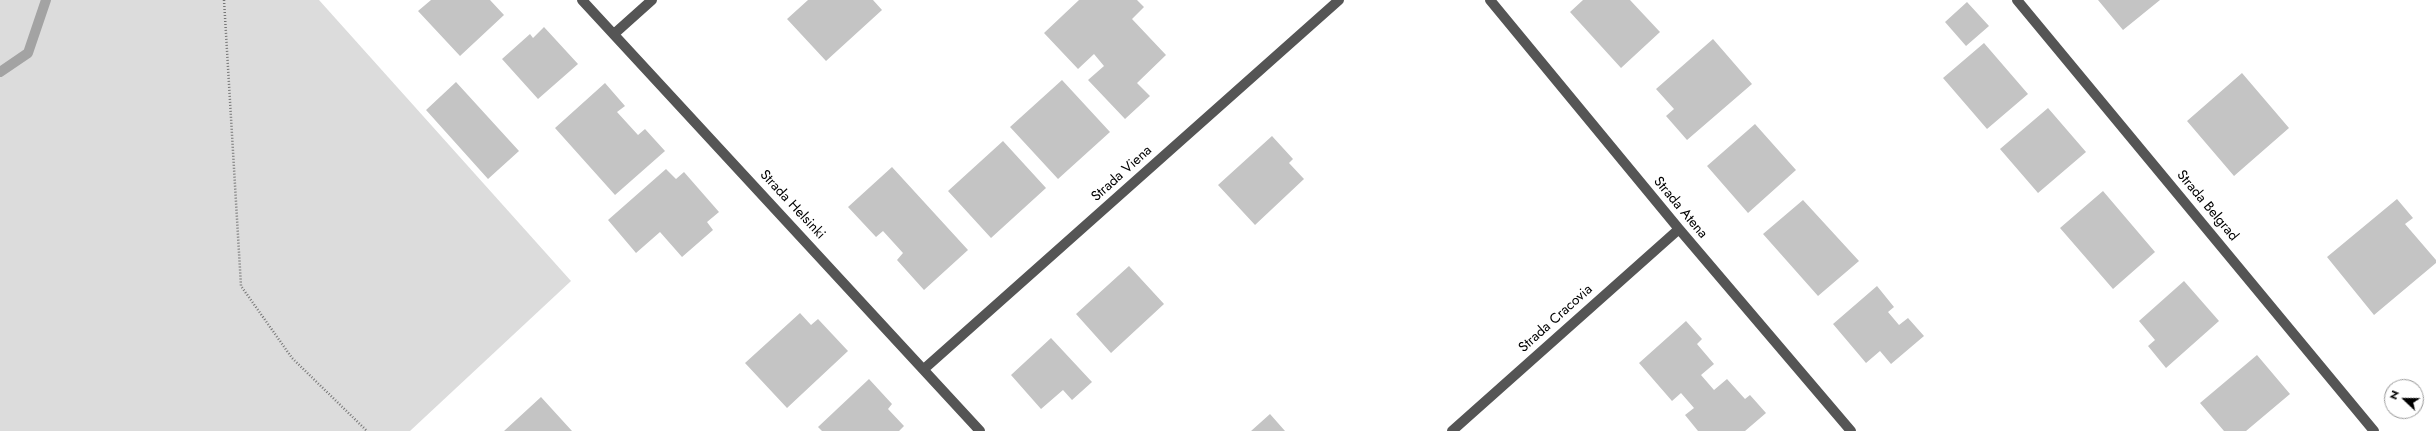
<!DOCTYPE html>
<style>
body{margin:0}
#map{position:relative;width:2436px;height:431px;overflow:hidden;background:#fff;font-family:Jost,sans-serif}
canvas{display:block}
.north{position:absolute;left:2384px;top:379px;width:40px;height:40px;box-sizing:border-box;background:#fff;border:1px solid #999;border-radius:50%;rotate:292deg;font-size:11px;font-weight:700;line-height:16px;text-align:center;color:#000}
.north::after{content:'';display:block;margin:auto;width:14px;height:18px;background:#000;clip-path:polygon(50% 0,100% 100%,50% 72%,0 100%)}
</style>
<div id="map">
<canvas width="2436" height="431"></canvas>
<div class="north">N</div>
</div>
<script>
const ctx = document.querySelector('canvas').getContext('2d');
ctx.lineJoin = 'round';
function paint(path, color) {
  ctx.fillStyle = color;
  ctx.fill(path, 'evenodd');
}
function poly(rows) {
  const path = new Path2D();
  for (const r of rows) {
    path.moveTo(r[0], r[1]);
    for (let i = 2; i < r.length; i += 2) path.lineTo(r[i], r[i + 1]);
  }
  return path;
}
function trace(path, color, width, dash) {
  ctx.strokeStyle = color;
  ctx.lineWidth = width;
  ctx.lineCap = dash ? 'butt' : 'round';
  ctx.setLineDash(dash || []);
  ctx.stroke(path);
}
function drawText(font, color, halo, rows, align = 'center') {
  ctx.font = font + ' Jost,sans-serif';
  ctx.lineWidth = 4;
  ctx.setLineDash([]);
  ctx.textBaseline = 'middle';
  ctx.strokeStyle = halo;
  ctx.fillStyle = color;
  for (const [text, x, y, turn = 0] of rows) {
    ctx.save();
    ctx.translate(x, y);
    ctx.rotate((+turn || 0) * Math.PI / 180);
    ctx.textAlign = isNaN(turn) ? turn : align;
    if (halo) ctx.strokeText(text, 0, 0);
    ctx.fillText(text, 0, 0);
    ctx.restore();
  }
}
const green = poly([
 [0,0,319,0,571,281,410,431,0,431]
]);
const stream = poly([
 [0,72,28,53,46,0]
]);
const building = poly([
 [431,0,490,0,504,15,460,56,418,11],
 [808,0,873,0,882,10,826,61,787,19],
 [1079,0,1137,0,1144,7,1132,19,1166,55,1137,83,1150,96,1125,119,1088,80,1104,66,1094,54,1078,69,1044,33],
 [1583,0,1630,0,1660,32,1621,68,1570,12],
 [2098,0,2160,0,2123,30],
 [1967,2,1989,26,1966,46,1945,22],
 [544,27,578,64,538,99,502,59,530,34,533,38],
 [1713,39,1752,84,1687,140,1666,116,1674,109,1656,89],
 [1984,43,2028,94,1987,129,1943,78],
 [2242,73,2289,128,2234,176,2187,121],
 [1062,80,1110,132,1058,179,1010,127],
 [456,82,519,151,488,179,426,110],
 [605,83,625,106,617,112,638,135,645,129,665,151,615,195,555,128],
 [2048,108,2086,152,2038,193,2000,149],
 [1755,124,1796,170,1748,213,1707,166],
 [1272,136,1293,159,1289,163,1304,179,1255,225,1218,185],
 [1003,141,1046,188,991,238,948,191],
 [892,167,968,250,924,290,897,260,903,253,883,231,876,237,848,207],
 [666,169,676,179,684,172,719,212,707,222,713,230,682,257,660,232,636,253,608,220],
 [2103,191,2155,252,2113,289,2060,228],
 [2397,199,2413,218,2405,224,2436,260,2436,263,2374,315,2327,257],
 [1803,200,1859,261,1818,296,1763,234],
 [1129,266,1164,304,1111,353,1076,314],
 [2184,281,2219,321,2166,368,2148,346,2155,340,2139,321],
 [1877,286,1894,307,1888,312,1899,325,1908,318,1924,336,1891,364,1880,351,1866,363,1833,324],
 [800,313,811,325,818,319,848,351,787,408,745,363],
 [1686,321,1702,339,1697,344,1714,364,1701,375,1714,390,1727,379,1745,399,1750,395,1766,413,1745,431,1698,431,1685,415,1694,408,1681,393,1672,401,1639,363],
 [1051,338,1092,382,1072,400,1063,390,1041,409,1011,375],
 [2257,355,2290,394,2246,431,2224,431,2200,403],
 [869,379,892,404,888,409,904,426,899,431,822,431,818,427],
 [541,397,572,431,504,431],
 [1270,414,1285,431,1251,431]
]);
const path = poly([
 [224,0,241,286,292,358,367,431]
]);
const minor = poly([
 [582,0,980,431],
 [1490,0,1679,229,1851,431],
 [2017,0,2374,431],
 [614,34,652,0],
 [924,369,1339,0],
 [1452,431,1679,229]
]);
const streetNames = [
 ["Strada Viena",1122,174,-42],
 ["Strada Helsinki",792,205,47],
 ["Strada Belgrad",2207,206,50],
 ["Strada Atena",1680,208,50],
 ["Strada Cracovia",1556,319,-42]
];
paint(green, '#dcdcdc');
trace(stream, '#a3a3a3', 10);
paint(building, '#c4c4c4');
trace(path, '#777', 2.5, [1, 2]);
trace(minor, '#555', 10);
drawText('14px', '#000', '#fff', streetNames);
</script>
